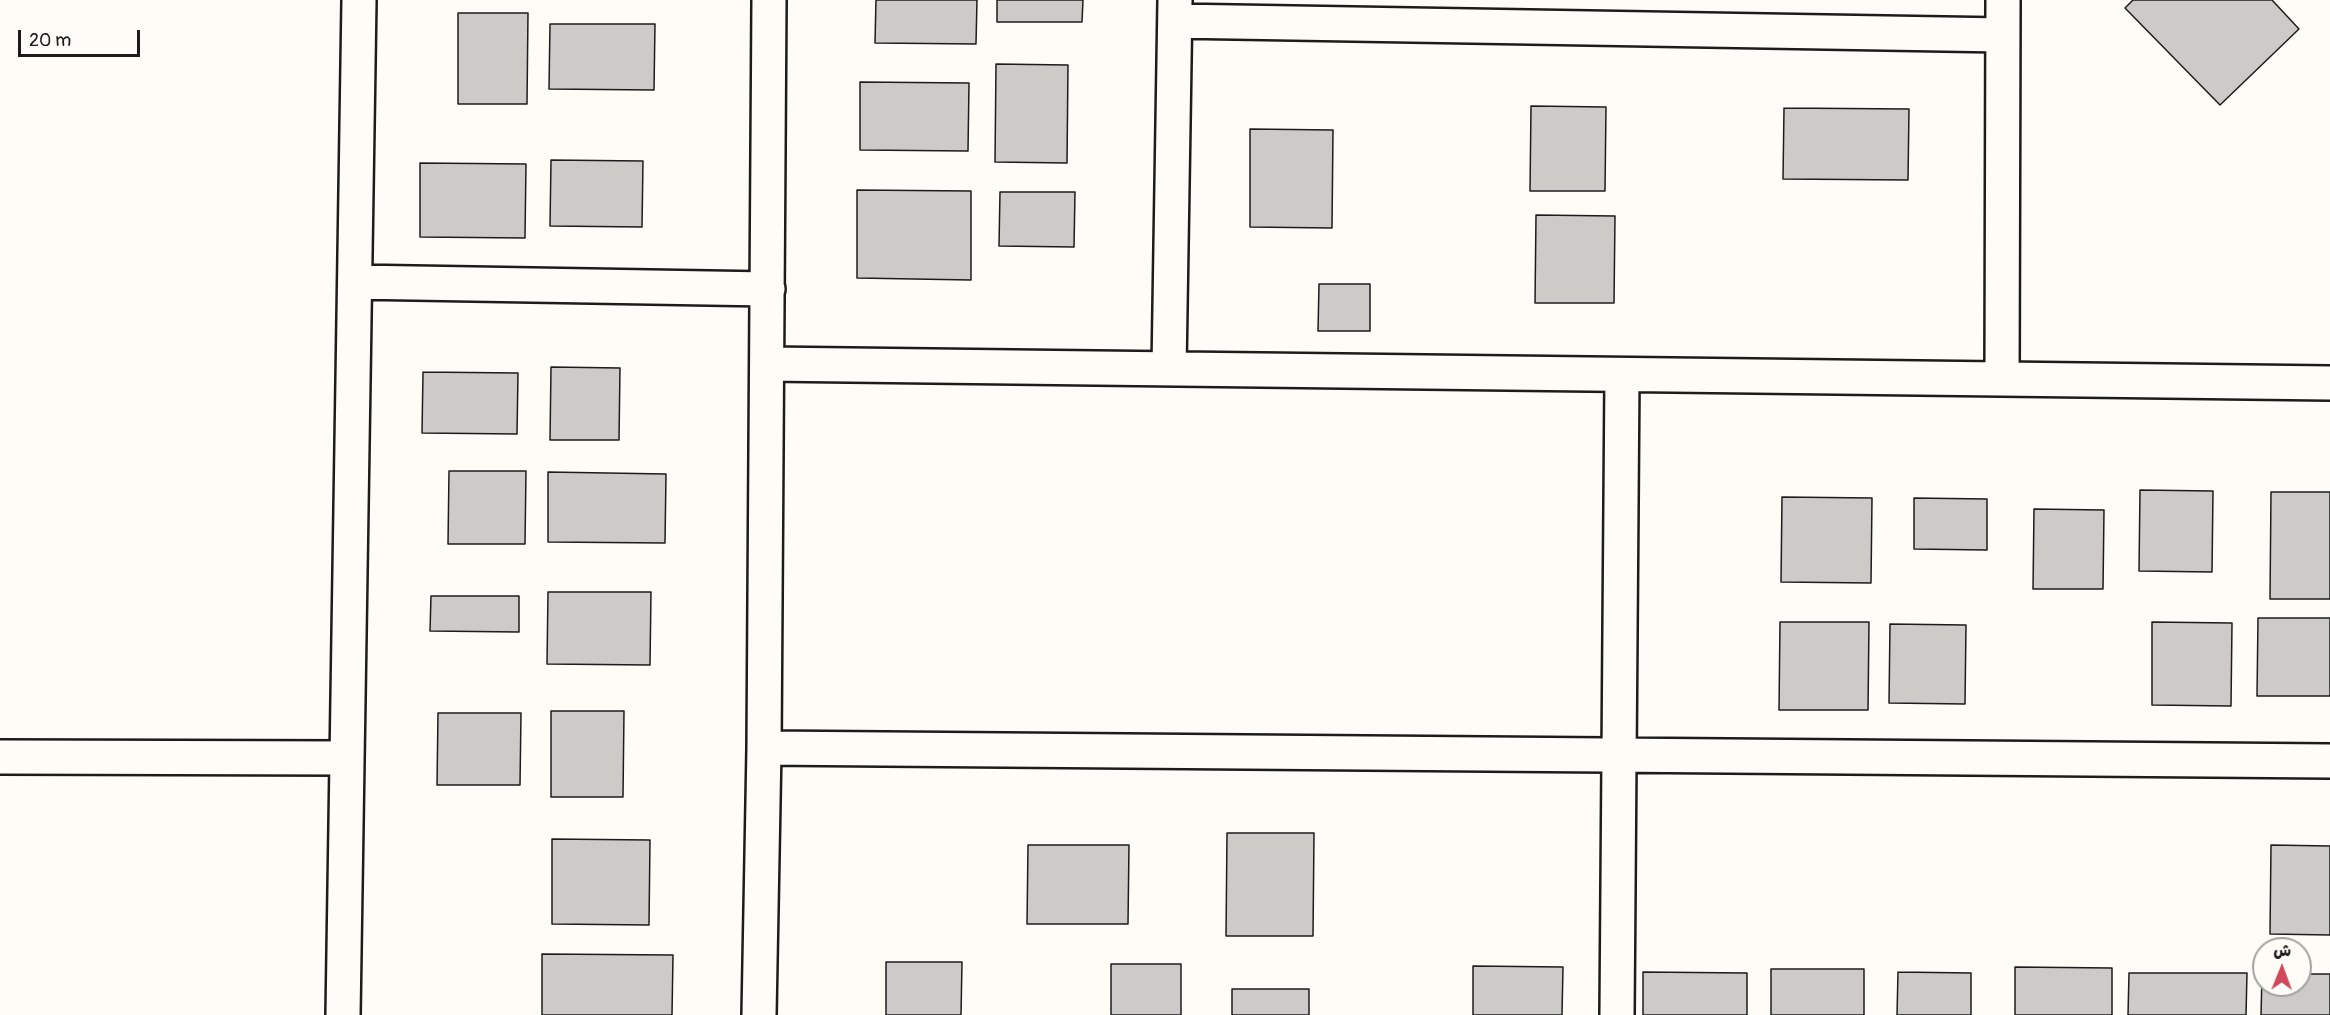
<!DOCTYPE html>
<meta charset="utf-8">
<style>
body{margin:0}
#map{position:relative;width:2330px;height:1015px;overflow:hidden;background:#fdfcf7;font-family:Pangolin,"Playpen Sans Arabic",sans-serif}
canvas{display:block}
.north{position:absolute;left:2252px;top:937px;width:60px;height:60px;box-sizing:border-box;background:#fdfcf7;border:2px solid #a3a29f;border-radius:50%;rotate:1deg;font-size:16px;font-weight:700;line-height:24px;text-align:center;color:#1c1c1c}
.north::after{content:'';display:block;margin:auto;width:21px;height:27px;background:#d1495b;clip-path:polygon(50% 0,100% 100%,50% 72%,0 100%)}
.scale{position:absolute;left:18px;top:30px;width:122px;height:27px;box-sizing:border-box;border:3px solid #1c1c1c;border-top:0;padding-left:8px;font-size:18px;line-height:21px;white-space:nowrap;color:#1c1c1c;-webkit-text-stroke:4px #fdfcf7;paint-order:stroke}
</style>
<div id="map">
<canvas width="2330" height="1015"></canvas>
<div class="north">ش</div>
<div class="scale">20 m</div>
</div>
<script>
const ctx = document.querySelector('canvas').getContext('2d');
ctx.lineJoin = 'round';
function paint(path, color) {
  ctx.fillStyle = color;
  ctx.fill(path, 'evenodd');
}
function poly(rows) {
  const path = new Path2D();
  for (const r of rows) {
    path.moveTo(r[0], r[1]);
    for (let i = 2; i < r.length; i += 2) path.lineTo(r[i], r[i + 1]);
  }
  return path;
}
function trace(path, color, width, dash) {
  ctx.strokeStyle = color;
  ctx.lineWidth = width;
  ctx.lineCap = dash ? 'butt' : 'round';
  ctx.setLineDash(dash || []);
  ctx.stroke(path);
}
const building = poly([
 [876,0,977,0,976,44,875,43,876,0],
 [997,0,1083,0,1082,22,997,22,997,0],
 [2133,0,2272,0,2299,29,2220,105,2125,8,2133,0],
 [458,13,528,13,527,104,458,104,458,13],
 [550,24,655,24,654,90,549,89,550,24],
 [996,64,1068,65,1067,163,995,162,996,64],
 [860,82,969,83,968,151,860,150,860,82],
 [1531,106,1606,107,1605,191,1530,191,1531,106],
 [1784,108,1909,109,1908,180,1783,179,1784,108],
 [1250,129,1333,130,1332,228,1250,227,1250,129],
 [551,160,643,161,642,227,550,226,551,160],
 [420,163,526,164,525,238,420,237,420,163],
 [857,190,971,191,971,280,857,278,857,190],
 [1000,192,1075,192,1074,247,999,246,1000,192],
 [1536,215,1615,216,1614,303,1535,303,1536,215],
 [1319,284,1370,284,1370,331,1318,331,1319,284],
 [551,367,620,368,619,440,550,440,551,367],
 [423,372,518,373,517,434,422,433,423,372],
 [449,471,526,471,525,544,448,544,449,471],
 [548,472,666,474,665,543,548,542,548,472],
 [2140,490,2213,491,2212,572,2139,571,2140,490],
 [2271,492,2330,492,2330,599,2270,599,2271,492],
 [1782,497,1872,498,1871,583,1781,582,1782,497],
 [1914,498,1987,499,1987,550,1914,549,1914,498],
 [2034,509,2104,510,2103,589,2033,589,2034,509],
 [548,592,651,592,650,665,547,664,548,592],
 [431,596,519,596,519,632,430,631,431,596],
 [2258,618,2330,618,2330,696,2257,696,2258,618],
 [1780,622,1869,622,1868,710,1779,710,1780,622],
 [2152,622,2232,623,2231,706,2152,705,2152,622],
 [1890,624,1966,625,1965,704,1889,703,1890,624],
 [551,711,624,711,623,797,551,797,551,711],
 [438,713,521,713,520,785,437,785,438,713],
 [1227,833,1314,833,1313,936,1226,936,1227,833],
 [552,839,650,840,649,925,552,924,552,839],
 [1028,845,1129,845,1128,924,1027,924,1028,845],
 [2271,845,2330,846,2330,935,2270,934,2271,845],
 [542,954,673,955,672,1015,542,1015,542,954],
 [886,962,962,962,961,1015,886,1015,886,962],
 [1111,964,1181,964,1181,1015,1111,1015,1111,964],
 [1473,966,1563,967,1562,1015,1473,1015,1473,966],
 [2015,967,2112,968,2112,1015,2015,1015,2015,967],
 [1771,969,1864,969,1864,1015,1771,1015,1771,969],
 [1643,972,1747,973,1747,1015,1643,1015,1643,972],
 [1898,972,1971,973,1971,1015,1897,1015,1898,972],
 [2129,973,2247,973,2246,1015,2128,1015,2129,973],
 [2262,974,2264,974,2264,985,2300,985,2300,974,2330,974,2330,1015,2261,1015,2262,974],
 [1232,989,1309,989,1309,1015,1232,1015,1232,989]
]);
const minor = poly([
 [1175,21,2003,35],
 [355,282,768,289],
 [767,364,2330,383],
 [1169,369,1175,0],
 [2002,379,2003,0],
 [764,748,2330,761],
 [0,757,347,758],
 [343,1015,359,0],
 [759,1015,764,748,769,0],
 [1617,1015,1622,375]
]);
paint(building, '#cccbc8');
trace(building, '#1c1c1c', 1.5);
trace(minor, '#1c1c1c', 38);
trace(minor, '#fdfcf7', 33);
</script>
